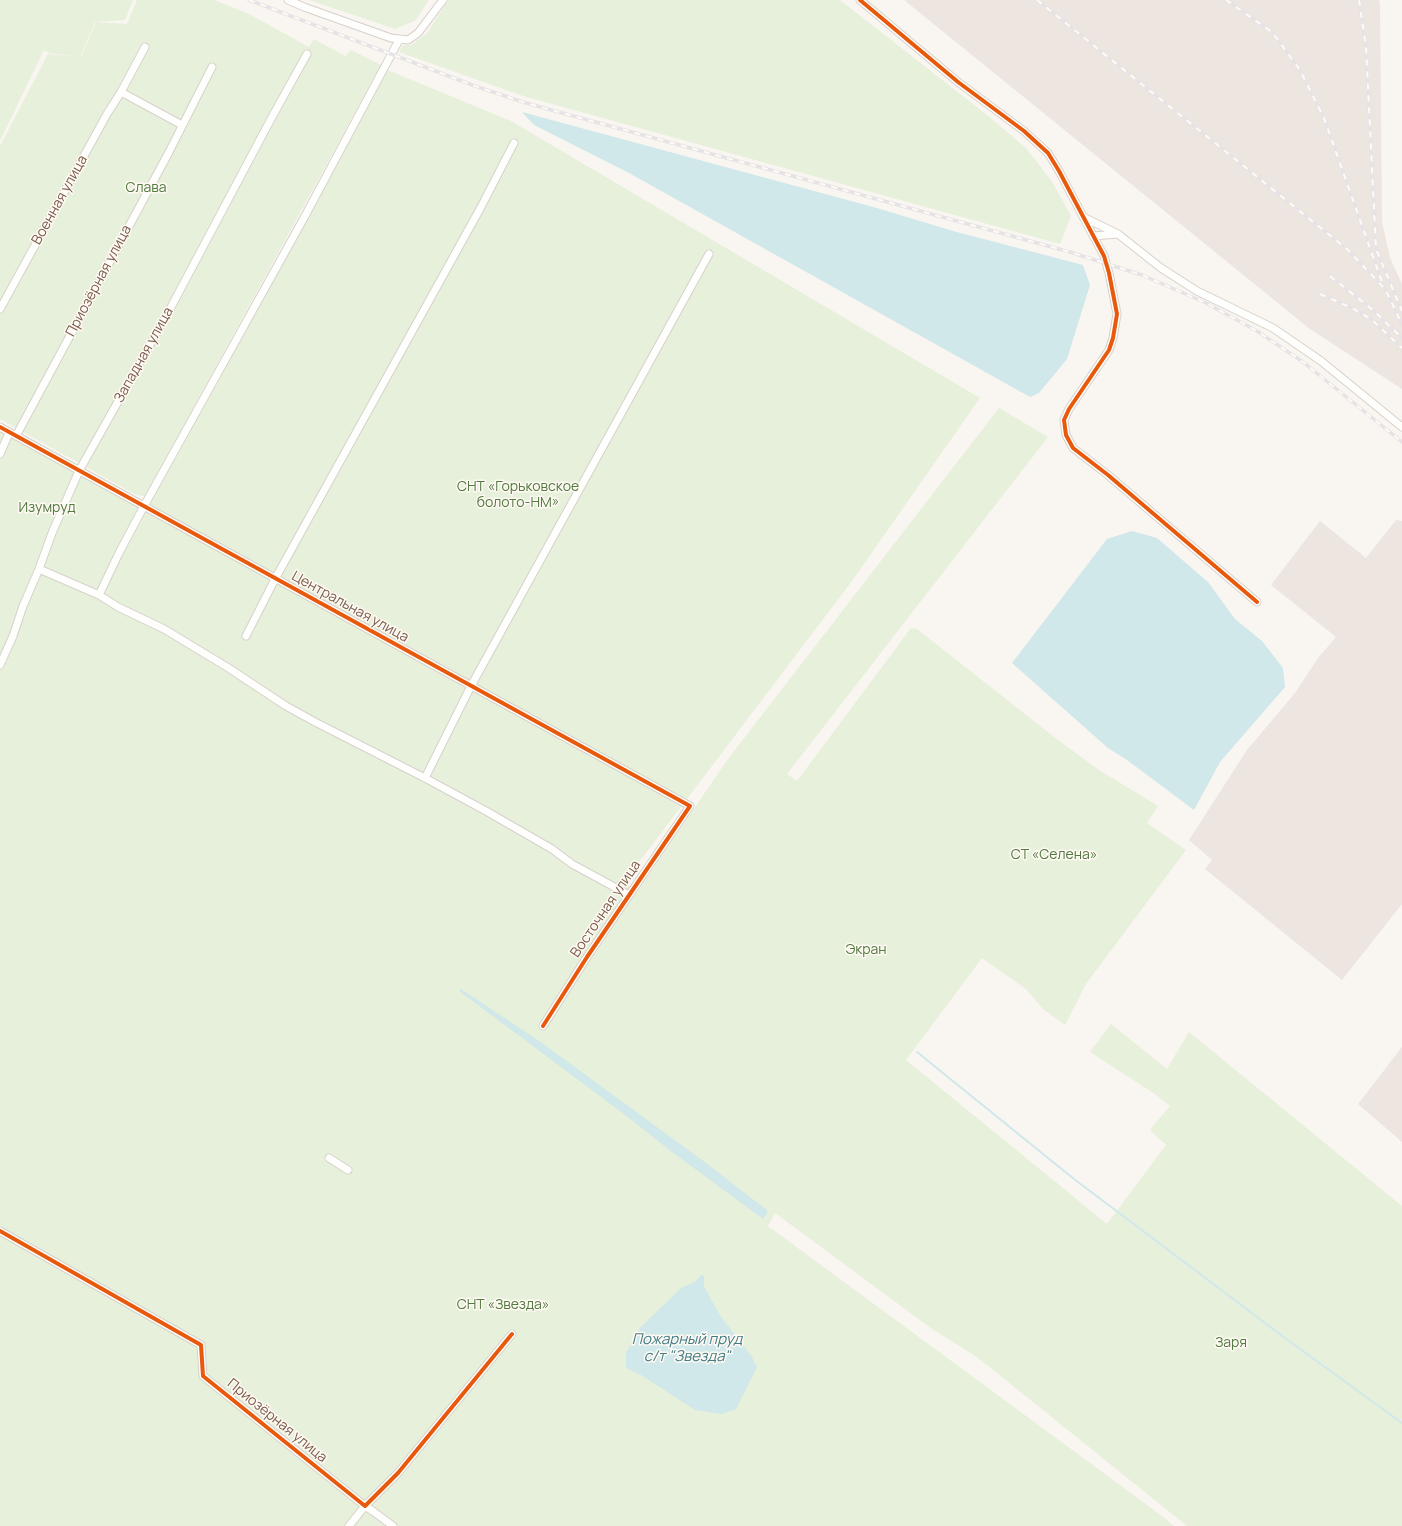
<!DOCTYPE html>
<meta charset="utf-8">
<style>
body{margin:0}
canvas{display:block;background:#f9f5f0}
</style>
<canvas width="1402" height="1526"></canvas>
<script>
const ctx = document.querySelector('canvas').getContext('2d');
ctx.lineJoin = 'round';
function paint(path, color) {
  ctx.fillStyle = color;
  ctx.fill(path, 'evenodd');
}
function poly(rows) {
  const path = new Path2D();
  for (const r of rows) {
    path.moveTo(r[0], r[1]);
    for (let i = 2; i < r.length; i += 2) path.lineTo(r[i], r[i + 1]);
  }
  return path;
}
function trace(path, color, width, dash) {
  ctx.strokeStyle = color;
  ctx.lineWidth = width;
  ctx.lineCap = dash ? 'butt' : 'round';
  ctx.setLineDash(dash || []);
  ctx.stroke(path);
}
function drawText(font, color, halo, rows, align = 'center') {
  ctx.font = font + ' Manrope,sans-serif';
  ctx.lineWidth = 3;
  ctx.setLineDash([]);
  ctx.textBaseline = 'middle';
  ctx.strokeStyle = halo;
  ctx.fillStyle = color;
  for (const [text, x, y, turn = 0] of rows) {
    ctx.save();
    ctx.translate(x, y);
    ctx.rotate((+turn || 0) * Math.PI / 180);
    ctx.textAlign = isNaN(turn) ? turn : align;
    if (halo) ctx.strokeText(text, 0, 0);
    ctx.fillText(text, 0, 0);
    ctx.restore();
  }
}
const industrial = poly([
 [904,0,1379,0,1380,3,1382,222,1390,258,1402,284,1402,389,1310,329],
 [1396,520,1402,521,1402,904,1342,980,1205,869,1212,860,1189,840,1247,750,1295,693,1318,658,1336,637,1271,585,1320,521,1366,558],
 [1402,1047,1402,1142,1358,1104]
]);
const green = poly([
 [0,0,133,0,125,20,95,22,80,57,49,53,44,50,0,141],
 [137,0,214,0,249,14,309,47,314,39,345,56,351,50,381,65,145,496,136,495,0,419,0,146,48,54,81,57,96,22,127,24],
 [309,0,429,0,415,21,395,29],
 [449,0,840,0,982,111,1026,148,1053,183,1071,216,1060,244,523,96,399,52,403,45,411,45,426,34],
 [385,69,511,121,980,398,852,581,624,882,637,892,728,759,999,408,1048,437,787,774,797,781,911,628,917,629,1058,740,1099,770,1158,806,1147,823,1186,850,1086,984,1065,1025,1043,1009,1026,989,982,958,906,1060,1107,1224,1166,1145,1150,1130,1170,1106,1155,1094,1090,1052,1111,1024,1167,1069,1189,1032,1402,1206,1402,1526,1187,1526,977,1357,932,1329,775,1213,768,1226,1162,1516,1174,1526,0,1526,0,430,144,509,207,402]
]);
const water = poly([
 [522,112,877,208,953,231,1083,265,1090,285,1067,359,1039,393,1030,397,629,173,534,125],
 [1132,531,1157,538,1208,582,1235,619,1262,641,1283,668,1285,687,1220,762,1194,810,1127,760,1108,748,1012,663,1107,539],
 [461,989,542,1043,706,1163,768,1211,763,1219,672,1152,624,1114,459,991],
 [701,1275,704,1276,704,1286,719,1314,752,1357,757,1367,736,1409,722,1414,695,1410,641,1375,626,1368,626,1353,640,1328,681,1288,695,1282]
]);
const stream = poly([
 [917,1052,1074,1179,1285,1338,1402,1423]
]);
const minor = poly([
 [288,0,304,7,391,38,408,40,418,33,443,0],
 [860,0,958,82,1024,131,1048,153,1059,171,1104,256,1109,273,1117,314,1113,338,1109,350,1069,409,1064,420,1066,435,1073,448,1108,475,1257,602],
 [121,92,182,125],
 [1083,217,1118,234,1161,268,1197,291,1273,328,1321,361,1402,427],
 [1093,236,1118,234],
 [0,309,107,114,121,92,145,47],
 [0,427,690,806,587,957,543,1026],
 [16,436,169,152,212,67],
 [0,454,9,433],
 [39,569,99,595,118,607,164,629,227,667,286,706,315,722,425,778,486,811,552,849,572,864,629,895],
 [99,595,119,553,144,506,305,216,399,40],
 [246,636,275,579,481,207,514,143],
 [0,665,13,636,23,606,39,569,52,533,79,471,170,309,272,117,307,54],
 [425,778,471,686,709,254],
 [329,1158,348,1170],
 [0,1231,201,1345,203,1376,365,1506,398,1473,512,1334],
 [349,1526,365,1506,374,1512,393,1526]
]);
const rail = poly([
 [249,0,475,86,526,103,1070,252,1142,275,1206,303,1257,331,1303,362,1402,442],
 [1037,0,1347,249,1385,289,1402,324],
 [1226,0,1272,32,1300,70,1324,118,1383,285],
 [1359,0,1366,47,1376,249,1402,311],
 [1330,276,1373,310,1402,338],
 [1320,294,1352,308,1371,319,1402,348]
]);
const cycleway = poly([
 [860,0,958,82,1024,131,1048,153,1059,171,1104,256,1109,273,1117,314,1113,338,1109,350,1069,409,1064,420,1066,435,1073,448,1108,475,1257,602],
 [0,427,690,806,587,957,543,1026],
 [0,1231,201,1345,203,1376,365,1506,398,1473,512,1334]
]);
const parkNames = [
 ["Слава",146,188],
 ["СНТ «Горьковское",518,487],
 ["болото-НМ»",518,503],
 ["Изумруд",47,508],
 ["СТ «Селена»",1054,855],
 ["Экран",866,950],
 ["СНТ «Звезда»",503,1305],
 ["Заря",1231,1343]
];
const streetNames = [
 ["Военная улица",60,200,-61],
 ["Приозёрная улица",99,281,-62],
 ["Западная улица",144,355,-61],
 ["Центральная улица",350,607,29],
 ["Восточная улица",606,909,-56],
 ["Приозёрная улица",277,1421,39]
];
const waterNames = [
 ["Пожарный пруд",687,1340],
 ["с/т \"Звезда\"",687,1357]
];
paint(industrial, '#ede5e0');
paint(green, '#e7f0db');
paint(water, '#d0e8ea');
trace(stream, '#d0e8ea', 2);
trace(minor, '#d7d1cb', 9);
trace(minor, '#fefefd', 7);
trace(rail, '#e6e3e7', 3.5);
trace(rail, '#fffaf3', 2, [6]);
trace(cycleway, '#e8590c', 4);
drawText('14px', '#537a41', '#fffaf3', parkNames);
drawText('14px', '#7a5c4d', '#fffaf3', streetNames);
drawText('italic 15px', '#437c86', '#fffaf3', waterNames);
</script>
